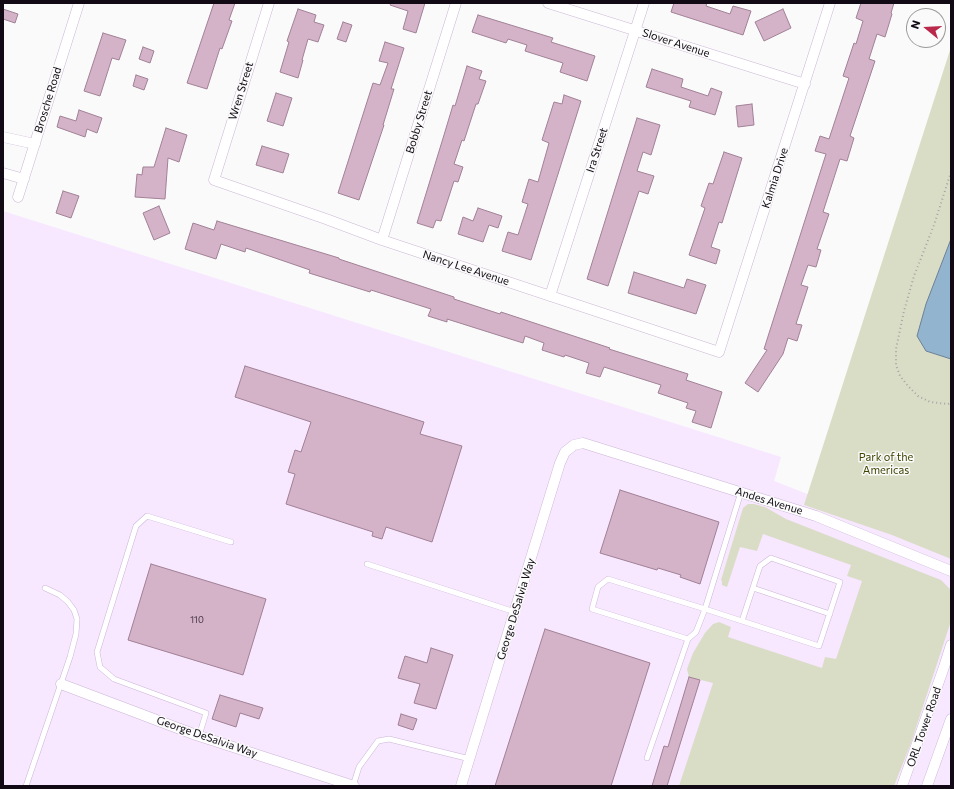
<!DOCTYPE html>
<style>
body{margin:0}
#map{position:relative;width:954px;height:789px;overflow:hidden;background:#fafafa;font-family:Commissioner,sans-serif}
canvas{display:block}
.frame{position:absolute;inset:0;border:4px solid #110a14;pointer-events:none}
.north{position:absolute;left:906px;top:8px;width:40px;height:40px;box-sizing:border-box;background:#fafafa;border:1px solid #9d9a9e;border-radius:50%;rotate:288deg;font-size:11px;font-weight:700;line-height:16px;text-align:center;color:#110a14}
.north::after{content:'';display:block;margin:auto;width:14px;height:18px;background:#ba294b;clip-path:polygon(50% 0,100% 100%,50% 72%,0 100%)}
</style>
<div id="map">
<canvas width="954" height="789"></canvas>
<div class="frame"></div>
<div class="north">N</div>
</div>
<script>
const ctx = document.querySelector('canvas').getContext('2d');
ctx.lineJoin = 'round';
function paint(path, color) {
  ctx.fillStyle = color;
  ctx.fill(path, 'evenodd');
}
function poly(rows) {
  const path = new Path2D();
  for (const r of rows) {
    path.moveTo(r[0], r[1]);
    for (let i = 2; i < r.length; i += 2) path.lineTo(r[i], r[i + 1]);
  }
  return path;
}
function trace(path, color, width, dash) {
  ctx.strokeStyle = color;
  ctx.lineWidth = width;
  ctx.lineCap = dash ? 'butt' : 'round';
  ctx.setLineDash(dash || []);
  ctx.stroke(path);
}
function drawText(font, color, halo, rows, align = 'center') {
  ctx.font = font + ' Commissioner,sans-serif';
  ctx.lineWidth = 3;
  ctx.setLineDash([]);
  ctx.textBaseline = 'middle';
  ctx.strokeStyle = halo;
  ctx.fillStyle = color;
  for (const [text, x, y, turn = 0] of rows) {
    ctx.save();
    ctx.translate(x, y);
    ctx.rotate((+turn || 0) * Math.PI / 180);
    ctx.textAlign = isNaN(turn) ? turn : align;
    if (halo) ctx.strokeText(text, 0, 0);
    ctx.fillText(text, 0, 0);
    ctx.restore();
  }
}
const built = poly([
 [3,211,781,457,774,481,951,550,951,786,3,786]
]);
const green = poly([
 [951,47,951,559,892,535,804,505],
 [748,504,754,504,765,507,786,519,941,580,951,590,951,621,911,743,894,786,679,786,713,683,689,677,687,669,693,653,705,633,713,624,719,622,731,627,728,637,822,668,825,657,836,659,862,581,847,576,851,565,763,534,757,551,740,547,727,587,722,585,722,581,721,580,743,508]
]);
const water = poly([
 [951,239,951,359,926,351,917,336,926,304,951,239]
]);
const building = poly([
 [214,3,235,3,229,20,232,21,222,49,220,48,207,89,187,83,214,3],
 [391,3,425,3,416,33,403,29,408,11,390,5,391,3],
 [674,3,707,3,706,6,730,14,733,6,751,11,743,35,671,12,674,3],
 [861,3,894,3,891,13,892,14,885,37,877,34,869,59,875,61,850,136,854,138,847,161,840,159,823,212,829,214,817,249,821,250,816,267,808,265,801,285,808,287,796,324,802,325,797,341,788,338,783,354,758,392,745,383,767,350,764,349,826,154,815,151,820,136,829,139,849,78,843,76,854,43,856,44,863,21,856,18,861,3],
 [3,9,18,14,15,23,3,19,3,9],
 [298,9,316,15,314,22,324,25,318,42,308,39,302,60,303,60,298,78,280,72,289,42,287,41,298,9],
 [783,9,791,28,764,41,755,22,783,9],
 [478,15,553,38,551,42,595,56,587,81,560,72,563,63,525,51,527,45,508,39,506,43,472,32,478,15],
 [343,22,352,25,346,42,337,39,343,22],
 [103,33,126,40,119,60,112,58,100,96,84,91,103,33],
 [385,42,404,48,391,89,394,89,383,125,384,125,359,200,338,193,373,83,380,85,388,63,379,61,385,42],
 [143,47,154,51,150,63,139,59,143,47],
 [467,66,482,71,479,79,486,81,478,104,476,104,464,141,462,140,454,164,463,167,458,182,454,181,441,221,436,220,433,228,417,223,444,135,453,105,455,106,467,66],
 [652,69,683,79,681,87,708,96,711,88,722,92,715,115,689,107,691,101,646,87,652,69],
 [136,75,148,79,144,90,133,86,136,75],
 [276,93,292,98,283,126,267,121,276,93],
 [564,95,581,101,531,260,502,251,508,232,518,235,528,204,522,202,529,179,538,182,549,143,542,140,554,102,562,104,564,95],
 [752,104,754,125,738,127,736,106,752,104],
 [79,110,102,118,97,133,87,129,85,137,57,127,60,116,76,121,79,110],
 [637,118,660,125,651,155,643,152,637,171,654,176,648,194,639,191,608,286,587,279,637,118],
 [166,128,187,135,179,162,168,158,165,199,135,197,137,174,142,175,143,167,154,167,166,128],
 [262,146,289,154,283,173,256,165,262,146],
 [724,152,742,158,722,223,719,222,711,247,720,250,716,264,689,255,705,208,701,206,709,183,713,184,724,152],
 [63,191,79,196,71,218,56,213,63,191],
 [159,206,170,233,154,240,143,213,159,206],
 [478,208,502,216,498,228,489,225,483,242,458,234,463,217,473,221,478,208],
 [217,221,339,258,339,259,454,297,454,299,500,314,501,312,610,348,609,349,688,374,686,380,722,392,711,428,692,422,696,411,686,408,688,403,658,393,661,385,604,367,600,377,586,373,589,363,565,355,564,357,542,350,544,343,525,336,523,343,447,319,447,322,428,316,431,309,371,290,370,292,309,273,310,270,246,248,245,252,221,244,216,259,185,249,193,223,214,230,217,221],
 [634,272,684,288,687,279,706,285,696,314,628,293,634,272],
 [245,366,424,422,420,434,462,446,432,542,386,527,382,539,372,536,373,532,286,504,295,474,288,472,295,450,301,452,311,422,235,397,245,366],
 [620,490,719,522,700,584,680,577,681,575,658,568,657,570,600,553,620,490],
 [151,564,266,599,243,675,128,640,151,564],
 [545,629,650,663,611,786,495,786,545,629],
 [431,648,453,655,436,709,414,703,420,684,398,678,405,656,427,663,431,648],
 [689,677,700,680,667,786,652,786,664,746,668,747,689,677],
 [220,695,263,708,259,719,240,713,236,727,212,719,220,695],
 [401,714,417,719,413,730,398,725,401,714]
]);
const path = poly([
 [951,172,934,225,914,276,904,311,896,349,896,365,900,376,908,386,918,396,930,402,948,404,951,403]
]);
const service = poly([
 [741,492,705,609,608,579,598,587,592,609,688,639,696,632,705,609,742,621,819,646,840,582,771,558,760,566,742,621],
 [367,564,515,612],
 [753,588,830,614],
 [199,736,206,713,114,679,100,667,97,652,136,526,147,516,231,542],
 [647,758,688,639],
 [26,786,70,657,76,634,77,619,74,610,68,602,60,595,45,588],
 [353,786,359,767,378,741,389,739,470,759]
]);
const minor = poly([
 [269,3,214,180,326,219,382,240,719,352,830,3],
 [548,3,805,84],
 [3,137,35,144],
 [3,173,24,179],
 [18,197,79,3],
 [382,240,456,3],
 [550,296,644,3],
 [61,684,196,735,354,786],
 [461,786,560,463,565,452,574,445,583,443,816,516,951,571],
 [902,786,944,667,951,645],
 [927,786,951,719]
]);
const numberNames = [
 ["110",197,620]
];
const streetNames = [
 ["Slover Avenue",676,43,18],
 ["Wren Street",241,91,-73],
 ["Brosche Road",48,100,-73],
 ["Bobby Street",419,122,-73],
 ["Ira Street",597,150,-72],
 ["Kalmia Drive",775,178,-72],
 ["Nancy Lee Avenue",466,268,18],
 ["Andes Avenue",769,501,17],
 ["George DeSalvia Way",516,609,-73],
 ["ORL Tower Road",924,727,-71],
 ["George DeSalvia Way",207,737,19]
];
const parkNames = [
 ["Park of the",886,457],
 ["Americas",886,470]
];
paint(built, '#f7e7ff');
paint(green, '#daddc6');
paint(water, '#93b4cf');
trace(water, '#6c8197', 1);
paint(building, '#d4b2c8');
trace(building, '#a18196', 1);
trace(service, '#ccb7d6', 6);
trace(minor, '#ccb7d6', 11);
trace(path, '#a6a3a7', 2, [1, 3]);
trace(service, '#fff', 5);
trace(minor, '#fff', 10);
drawText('9px', '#423441', null, numberNames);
drawText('11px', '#110a14', '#fafafa', streetNames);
drawText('11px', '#3f4400', '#fafafa', parkNames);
</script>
